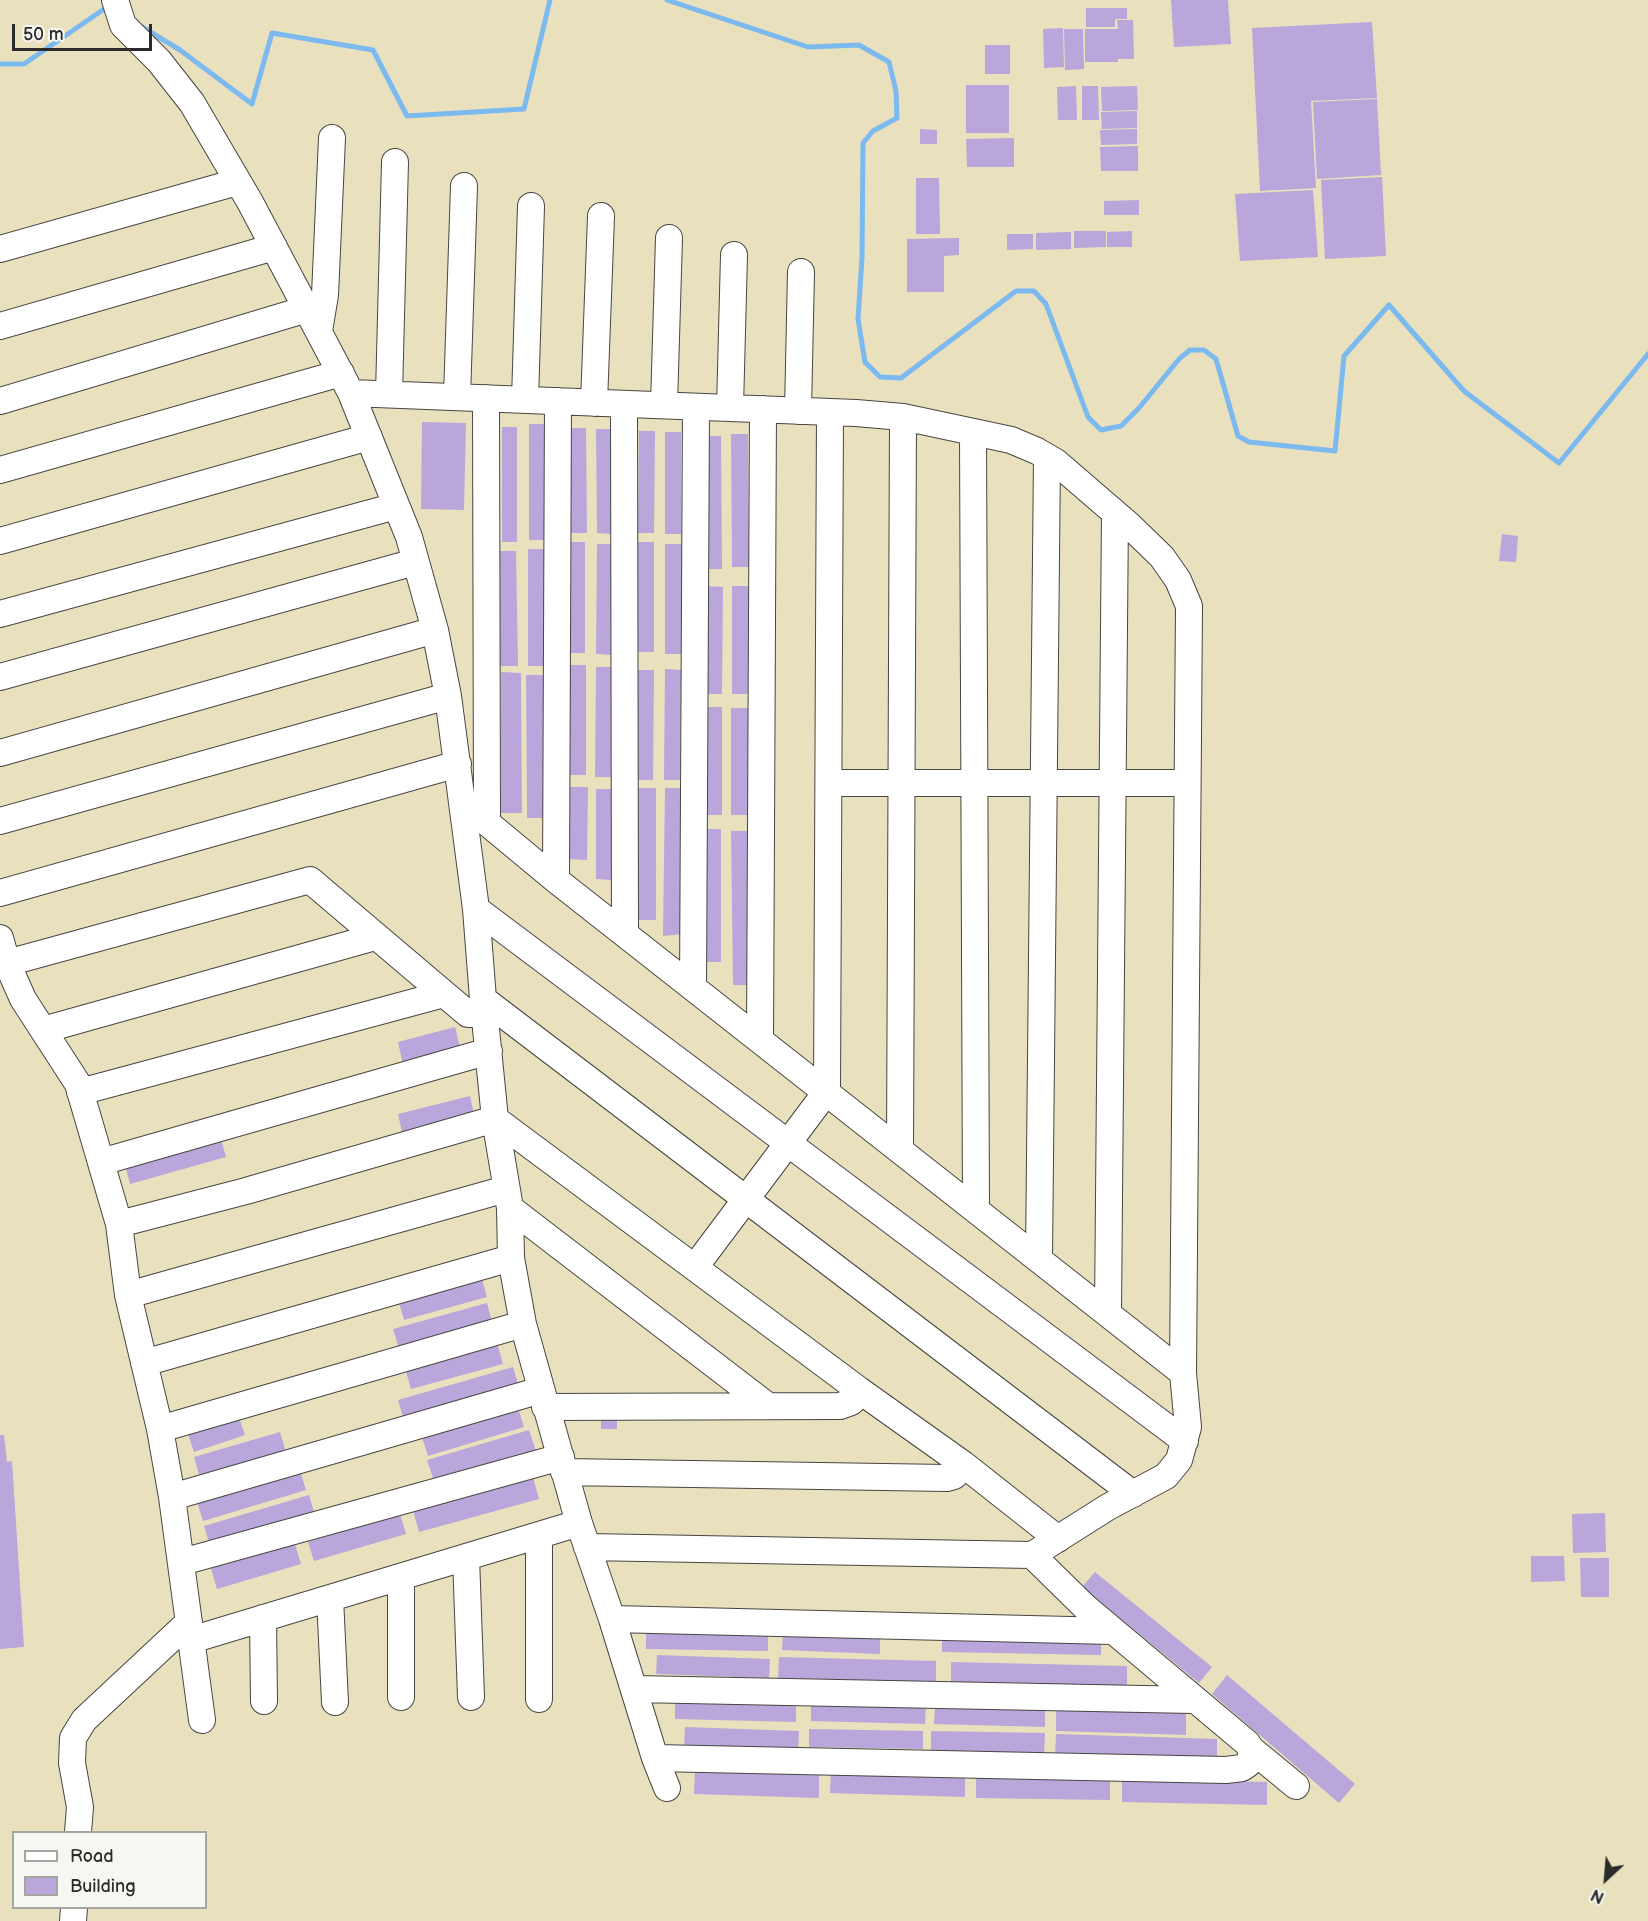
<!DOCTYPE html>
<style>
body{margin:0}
#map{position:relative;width:1648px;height:1921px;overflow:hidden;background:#e9e0be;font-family:"Balsamiq Sans",sans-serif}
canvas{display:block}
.legend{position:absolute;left:12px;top:1831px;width:195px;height:78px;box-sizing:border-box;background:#f6f6f2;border:2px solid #a5a5a2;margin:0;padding:8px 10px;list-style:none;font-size:18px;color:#2b2b2b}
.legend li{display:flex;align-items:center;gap:12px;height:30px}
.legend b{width:30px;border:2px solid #a5a5a2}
.north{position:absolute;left:1576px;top:1849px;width:60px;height:60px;-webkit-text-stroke:4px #f6f6f2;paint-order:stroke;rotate:206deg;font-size:16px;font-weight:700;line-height:24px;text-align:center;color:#2b2b2b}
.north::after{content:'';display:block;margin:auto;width:21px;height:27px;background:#2b2b2b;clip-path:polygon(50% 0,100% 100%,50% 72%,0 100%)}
.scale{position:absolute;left:12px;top:24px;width:140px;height:27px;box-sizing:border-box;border:3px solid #2b2b2b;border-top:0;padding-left:8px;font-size:18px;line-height:21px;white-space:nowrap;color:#2b2b2b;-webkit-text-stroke:4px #f6f6f2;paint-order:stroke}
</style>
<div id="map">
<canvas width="1648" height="1921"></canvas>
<ul class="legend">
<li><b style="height:8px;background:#fff"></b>Road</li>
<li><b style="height:16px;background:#b9a6da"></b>Building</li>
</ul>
<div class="north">N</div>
<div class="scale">50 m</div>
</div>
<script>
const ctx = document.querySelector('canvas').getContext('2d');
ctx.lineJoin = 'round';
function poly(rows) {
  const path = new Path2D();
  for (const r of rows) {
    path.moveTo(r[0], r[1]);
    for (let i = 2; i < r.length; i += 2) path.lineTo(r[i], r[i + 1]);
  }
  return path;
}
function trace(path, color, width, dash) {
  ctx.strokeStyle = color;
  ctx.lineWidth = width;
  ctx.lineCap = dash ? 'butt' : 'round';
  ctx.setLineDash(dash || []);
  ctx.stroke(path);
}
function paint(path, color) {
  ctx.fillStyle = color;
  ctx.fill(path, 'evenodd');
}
const stream = poly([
 [667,0,808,47,859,45,889,62,896,91,897,118,873,131,863,143,862,258,858,319,865,362,880,377,901,378,1016,291,1034,291,1046,304,1088,417,1101,430,1121,426,1139,408,1179,359,1190,350,1204,350,1216,359,1238,436,1249,442,1335,451,1344,356,1389,305,1464,391,1559,463,1648,354],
 [142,27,180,50,252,104,272,33,373,50,407,116,524,109,550,0],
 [0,64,24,64,107,7,110,9]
]);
const building = poly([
 [1171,0,1228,0,1231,44,1174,47],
 [1086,8,1127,8,1127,19,1115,19,1115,27,1086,27],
 [1117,20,1133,20,1134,59,1118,59,1118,62,1085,62,1085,29,1118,29],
 [1372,22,1377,98,1311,101,1316,188,1260,191,1252,28],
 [1063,28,1064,67,1044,68,1043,29],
 [1064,29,1083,29,1084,69,1065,70],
 [985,45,1010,45,1010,74,985,74],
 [966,85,1009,85,1009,133,966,133],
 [1076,86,1077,120,1058,120,1057,87],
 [1082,86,1098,86,1099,120,1082,120],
 [1137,86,1138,110,1102,111,1101,87],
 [1377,99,1381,175,1317,179,1313,102],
 [1137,111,1137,128,1102,129,1101,112],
 [920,129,937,130,937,144,920,144],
 [1137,129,1137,144,1101,145,1100,130],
 [1014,138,1014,167,967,167,966,139],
 [1138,146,1138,171,1101,171,1100,147],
 [1382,177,1386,256,1325,259,1321,180],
 [916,178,939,178,940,234,916,234],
 [1313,190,1318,257,1240,261,1235,194],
 [1139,200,1139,215,1104,215,1104,201],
 [1074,231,1106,231,1106,247,1074,248],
 [1132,231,1132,247,1107,247,1107,232],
 [1071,232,1071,249,1036,250,1036,233],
 [1007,234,1033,234,1033,249,1007,250],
 [959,238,959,255,944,256,944,292,907,292,907,239],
 [422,422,466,423,464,510,421,509],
 [529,424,545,424,545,540,529,540],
 [502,427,517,427,517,542,502,542],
 [570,428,586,428,587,533,570,533],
 [596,429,612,429,613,534,597,533],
 [639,431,655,431,654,533,638,533],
 [665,432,681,432,681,534,665,534],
 [731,434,748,434,749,567,732,567],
 [704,436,721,436,722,569,705,569],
 [1502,534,1518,536,1516,562,1499,561],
 [570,542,585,542,585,653,569,653],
 [638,542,654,542,654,652,638,652],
 [597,544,613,544,612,655,596,654],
 [665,544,682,544,681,654,665,654],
 [528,549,545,549,545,666,528,666],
 [498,551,516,551,518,666,500,666],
 [705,586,723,587,722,694,705,694],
 [732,586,749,586,749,694,732,694],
 [570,665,586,665,586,775,569,775],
 [596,667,612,667,611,777,595,777],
 [665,669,681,670,680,780,664,780],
 [638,670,654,670,653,780,637,780],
 [501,672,521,673,522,813,501,813],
 [526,675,546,675,546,818,527,818],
 [705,707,722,707,722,815,705,815],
 [731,708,748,708,748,815,731,815],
 [570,787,588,787,587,860,569,859],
 [638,788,656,788,656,920,637,920],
 [665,788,684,788,682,934,663,936],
 [596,789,611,789,611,880,596,879],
 [704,829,721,829,721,962,704,962],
 [731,831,748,831,749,985,733,985],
 [455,1027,461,1051,403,1065,398,1042],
 [470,1096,475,1119,403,1137,398,1114],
 [221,1139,226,1157,130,1184,125,1165],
 [481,1276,487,1297,404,1320,398,1299],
 [487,1303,492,1322,399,1348,393,1329],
 [497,1343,503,1364,411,1389,405,1368],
 [513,1367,519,1387,404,1420,398,1400],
 [518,1408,524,1427,428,1456,422,1437],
 [238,1415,245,1435,194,1452,187,1431],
 [601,1415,617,1415,617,1429,601,1429],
 [529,1430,536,1451,434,1481,427,1460],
 [280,1432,287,1456,201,1481,194,1457],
 [0,1435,4,1435,7,1462,12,1461,24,1647,0,1649],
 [300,1471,306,1490,203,1521,197,1502],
 [533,1477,539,1499,419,1532,413,1510],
 [309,1495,316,1518,211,1549,204,1526],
 [1605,1513,1606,1552,1573,1553,1572,1514],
 [400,1514,406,1534,314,1561,308,1542],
 [294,1541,301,1564,217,1589,210,1565],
 [1531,1556,1564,1556,1565,1581,1531,1582],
 [1580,1558,1609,1558,1609,1597,1581,1597],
 [1095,1572,1212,1667,1199,1683,1082,1587],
 [646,1630,768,1632,768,1651,646,1649],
 [783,1631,880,1635,880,1654,782,1650],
 [942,1635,1101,1638,1101,1655,942,1652],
 [657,1655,770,1659,769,1678,656,1674],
 [779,1657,936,1661,936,1682,778,1679],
 [951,1662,1127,1666,1127,1686,951,1682],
 [1227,1675,1355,1784,1339,1803,1212,1694],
 [675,1700,796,1702,796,1722,675,1719],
 [811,1703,926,1705,925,1724,811,1721],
 [1056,1705,1186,1709,1186,1735,1056,1731],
 [935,1706,1045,1709,1045,1727,934,1724],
 [685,1727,799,1731,798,1752,684,1748],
 [809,1729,923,1731,923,1749,809,1747],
 [931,1731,1045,1733,1044,1754,931,1752],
 [1056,1734,1217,1739,1217,1764,1055,1759],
 [695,1768,819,1771,819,1798,694,1794],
 [831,1772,965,1776,965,1797,830,1793],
 [976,1777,1110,1779,1110,1800,976,1798],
 [1122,1779,1267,1782,1267,1805,1122,1802]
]);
const minor = poly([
 [115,0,123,25,159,61,192,103,250,202,351,393,409,537,435,630,448,696,476,909,483,999,495,1119,510,1208,511,1258,523,1324,579,1523,612,1619,655,1758,1226,1770,1242,1768,1248,1764,1251,1757,1251,1749,1247,1743,1085,1607,1032,1555,1108,1507,1166,1476,1179,1460,1188,1427,1183,1373,1189,606,1178,580,1162,557,1129,525,1056,462,1037,451,1011,440,903,417,856,413,351,393],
 [0,249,237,182],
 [0,326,274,247],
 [319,331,325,295,332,138],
 [389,394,395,162],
 [457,397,464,186],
 [486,398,487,821],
 [525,400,531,206],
 [0,401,307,309],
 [594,403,601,216],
 [624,404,625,934],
 [664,405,669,238],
 [730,408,734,255],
 [798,411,801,272],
 [973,432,976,1208],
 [0,470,341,373],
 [0,541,369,437],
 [0,614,396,506],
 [0,677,415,562],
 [0,753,435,630],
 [830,783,1187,783],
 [462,802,556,880,1183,1373],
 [0,821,448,696],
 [556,880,558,401],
 [0,893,458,764],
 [476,909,1185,1441],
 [0,938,7,963,23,999,78,1084,119,1224,128,1295,160,1429,172,1497,202,1720],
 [7,963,310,880,468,1014,484,1014],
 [693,987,696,407],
 [483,999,1133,1494],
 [43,1030,375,937],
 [760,1039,763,409],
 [80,1092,444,994],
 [900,1149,903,417],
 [101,1162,489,1051],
 [510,1208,768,1406],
 [119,1224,246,1191,495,1119,859,1390,856,1397,851,1402,840,1406,545,1407],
 [1039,1258,1047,457],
 [695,1267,827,1091,830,412],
 [128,1295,506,1189],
 [1108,1312,1115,513],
 [144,1363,511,1258],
 [160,1429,523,1324],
 [963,1464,1058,1539],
 [564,1472,947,1478,954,1476,959,1471,963,1464,859,1390],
 [172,1497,541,1390],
 [539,1535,539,1699],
 [587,1547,1032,1555],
 [466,1557,471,1697],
 [182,1562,561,1457],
 [330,1598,335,1702],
 [263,1618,264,1701],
 [612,1619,1112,1631],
 [191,1640,579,1523],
 [635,1689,1194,1700],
 [401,1697,401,1577],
 [1251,1749,1296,1786],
 [655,1758,667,1788],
 [78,1832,80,1807,72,1763,73,1738,84,1720,189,1622],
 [73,1921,74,1908]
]);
trace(stream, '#7cb9ef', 5);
paint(building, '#b9a6da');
trace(minor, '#484641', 28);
trace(minor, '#fff', 26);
</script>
